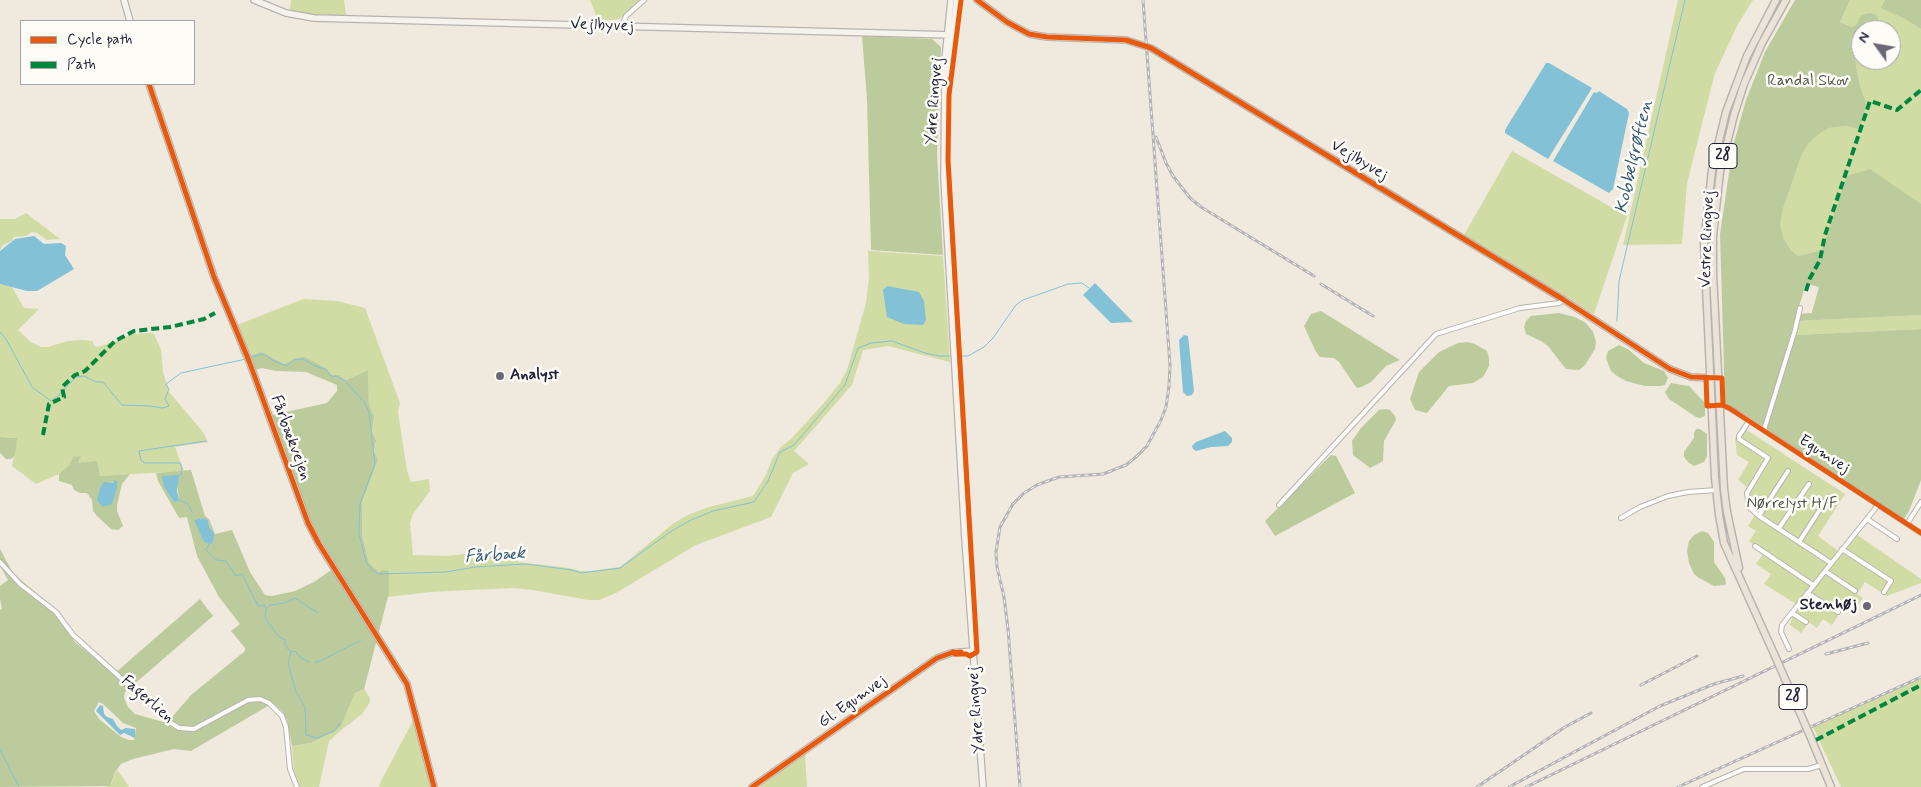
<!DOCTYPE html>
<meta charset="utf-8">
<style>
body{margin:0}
#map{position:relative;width:1921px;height:787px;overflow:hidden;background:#efe9de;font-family:Mynerve,sans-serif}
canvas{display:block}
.legend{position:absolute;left:20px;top:20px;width:175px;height:65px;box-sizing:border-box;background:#fdfcf7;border:1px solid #a5a5ac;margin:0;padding:6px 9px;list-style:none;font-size:15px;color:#22223b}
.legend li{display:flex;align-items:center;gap:10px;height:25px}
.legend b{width:25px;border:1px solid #a5a5ac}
.north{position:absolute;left:1851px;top:20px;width:50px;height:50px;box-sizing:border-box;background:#fdfcf7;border:1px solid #a5a5ac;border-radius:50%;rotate:302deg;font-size:14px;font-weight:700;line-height:20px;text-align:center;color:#22223b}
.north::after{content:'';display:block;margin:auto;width:18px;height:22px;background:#6a6874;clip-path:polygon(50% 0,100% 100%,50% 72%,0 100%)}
</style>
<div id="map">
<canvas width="1921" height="787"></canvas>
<ul class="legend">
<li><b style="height:6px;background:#e8590c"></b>Cycle path</li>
<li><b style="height:6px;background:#00873e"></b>Path</li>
</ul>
<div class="north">N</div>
</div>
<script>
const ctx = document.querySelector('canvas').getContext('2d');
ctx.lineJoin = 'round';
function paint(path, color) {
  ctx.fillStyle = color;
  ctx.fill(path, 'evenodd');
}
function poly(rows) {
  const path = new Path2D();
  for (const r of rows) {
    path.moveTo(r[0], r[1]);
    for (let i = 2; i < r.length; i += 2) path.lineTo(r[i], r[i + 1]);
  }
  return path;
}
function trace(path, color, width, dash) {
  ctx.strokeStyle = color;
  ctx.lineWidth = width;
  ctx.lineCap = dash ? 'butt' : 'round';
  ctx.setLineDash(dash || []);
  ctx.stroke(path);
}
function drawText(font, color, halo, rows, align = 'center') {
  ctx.font = font + ' Mynerve,sans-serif';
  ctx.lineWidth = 5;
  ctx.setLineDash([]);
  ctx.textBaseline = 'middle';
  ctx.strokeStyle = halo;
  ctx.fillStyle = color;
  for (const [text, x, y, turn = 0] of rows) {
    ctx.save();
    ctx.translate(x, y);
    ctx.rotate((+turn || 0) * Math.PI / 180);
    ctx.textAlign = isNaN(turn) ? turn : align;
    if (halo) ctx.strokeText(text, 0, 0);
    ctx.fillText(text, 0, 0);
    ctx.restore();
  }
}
const green = poly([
 [291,0,344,0,346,16,306,15,290,12],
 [590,0,640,0,619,19,611,20,598,20],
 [1678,0,1753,0,1738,24,1715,73,1687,183,1682,244,1623,245],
 [1850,0,1885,0,1882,8,1905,19,1921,29,1921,314,1810,319,1819,287,1809,284,1820,266,1823,245,1822,250,1798,256,1791,250,1784,239,1780,225,1783,209,1802,154,1809,143,1819,134,1829,128,1847,126,1859,128,1867,104,1860,86,1851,37,1861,32,1861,60,1891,60,1891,30,1866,30,1869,26,1856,25,1852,27,1840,22],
 [1512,151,1627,216,1594,314,1464,235],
 [26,213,60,239,47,240,37,233,32,232,26,236,14,237,12,241,3,245,0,250,0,219,15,219],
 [868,251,943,256,950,362,888,346,863,350,852,385,794,451,809,464,793,473,771,517,696,545,616,593,599,600,588,600,533,590,511,588,431,592,388,597,388,573,383,570,379,572,369,563,362,535,362,502,378,460,374,451,376,444,372,432,374,416,369,405,368,370,346,380,339,375,332,375,328,370,320,366,292,360,284,364,262,352,242,357,232,327,303,299,337,301,365,308,400,403,398,412,407,471,411,482,429,479,430,491,413,514,410,523,413,555,446,556,505,550,517,555,518,562,569,568,581,571,590,571,620,567,674,523,688,515,709,507,753,496,766,475,772,459,781,447,792,438,823,404,840,383,847,370,866,303,869,278],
 [0,284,12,287,24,308,39,309,18,330,31,342,41,347,48,347,68,341,83,340,93,341,94,346,98,347,134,334,152,333,154,334,161,350,163,372,169,392,203,432,208,442,175,447,184,471,100,476,97,466,78,463,80,457,73,457,69,465,59,474,36,484,12,466,17,438,0,437],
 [1921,315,1921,329,1795,335,1798,321],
 [1742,427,1845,494,1818,536,1838,551,1853,532,1921,579,1921,583,1887,596,1865,582,1857,594,1863,598,1856,608,1847,602,1832,625,1823,619,1817,628,1809,622,1801,633,1790,625,1796,604,1764,584,1771,574,1756,564,1763,554,1754,548,1755,545,1749,541,1756,531,1748,526,1755,515,1748,510,1745,496,1747,487,1738,480,1749,462,1737,455,1735,438],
 [1921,678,1921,787,1841,787,1813,727],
 [364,689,370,698,370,702,362,714,340,731,329,741,319,787,300,787,294,776,292,746,311,743,336,731,341,726,355,693],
 [414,719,430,787,379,787,381,781],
 [805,753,807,787,760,787],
 [117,769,129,787,105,787,110,786]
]);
const forest = poly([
 [1795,0,1850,0,1840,22,1852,27,1856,25,1861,15,1870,13,1876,15,1878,18,1877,22,1866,30,1861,30,1861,32,1851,38,1860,86,1867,104,1859,129,1847,126,1829,128,1819,134,1809,143,1802,154,1783,209,1780,225,1784,239,1791,250,1798,256,1822,250,1847,176,1870,169,1921,204,1921,315,1798,321,1799,314,1812,313,1819,287,1806,283,1764,424,1761,425,1725,403,1720,234,1733,146,1746,100,1765,52],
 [1885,0,1921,0,1921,29,1905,19,1881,8],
 [862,36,932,39,941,47,937,155,943,255,871,250,867,99],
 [1321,311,1400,360,1386,366,1371,382,1359,388,1356,387,1339,362,1334,358,1320,357,1316,352,1304,326,1311,314],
 [1559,313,1575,317,1586,323,1593,332,1596,342,1595,349,1585,365,1579,370,1566,369,1548,346,1541,341,1526,334,1524,327,1526,321,1531,316],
 [1921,329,1921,480,1909,511,1904,519,1766,429,1795,335],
 [1468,342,1475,344,1487,351,1489,358,1489,366,1483,377,1473,383,1449,386,1427,413,1415,410,1410,399,1419,372,1439,352,1458,343],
 [1619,345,1629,350,1644,363,1664,371,1668,378,1665,385,1661,386,1645,386,1626,381,1617,376,1611,371,1606,358,1608,351],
 [262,352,284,364,296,358,305,357,327,369,332,375,339,375,346,380,368,370,369,405,374,416,372,432,376,441,374,451,378,460,362,502,362,535,369,563,379,572,383,570,389,571,389,593,364,689,355,693,341,726,336,731,311,743,292,746,287,720,283,712,273,703,191,751,174,749,133,759,121,764,115,772,110,786,0,787,0,610,2,609,0,599,0,586,8,580,0,566,0,549,13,573,50,605,75,642,114,674,200,599,213,616,125,692,124,698,128,707,135,714,167,723,191,695,245,651,245,648,231,631,240,624,219,597,197,556,187,517,179,518,158,481,156,473,191,470,205,516,209,519,215,534,232,530,250,572,265,595,272,596,295,591,314,582,337,566,312,524,292,476,272,415,327,403,337,391,337,385,306,372,276,371,262,368,255,370,251,355],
 [177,482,179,500,173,501,164,487],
 [203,518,209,522,210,530,203,540,197,520],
 [99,702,103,704,123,723,136,728,134,740,129,740,121,737,99,719,94,711],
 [1671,383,1689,386,1705,403,1705,416,1700,418,1696,417,1669,399,1665,392],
 [1385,409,1390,410,1395,416,1396,420,1384,441,1383,461,1370,468,1353,455,1352,441,1361,428,1379,410],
 [1696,429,1700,429,1707,434,1707,456,1704,462,1694,466,1688,462,1684,457,1684,452,1694,438,1694,433],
 [0,437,17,438,16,449,14,456,11,459,6,459,0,453],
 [1331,455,1336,456,1355,493,1275,536,1265,521],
 [81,456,78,463,97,461,100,476,130,474,122,484,117,505,117,511,123,526,118,530,111,529,98,517,93,511,92,500,87,493,80,493,74,490,72,485,59,481,59,474,69,465,73,457],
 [114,482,116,491,115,494,99,503,97,502,110,483],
 [1702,531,1708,533,1714,542,1714,562,1725,578,1726,584,1724,585,1714,586,1699,578,1694,574,1689,563,1687,551,1689,541,1694,535]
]);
const water = poly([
 [1546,63,1549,63,1592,88,1548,159,1505,133,1505,130],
 [1599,91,1627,109,1629,113,1613,189,1609,193,1553,161,1594,92,1597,93],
 [34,236,44,244,61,243,66,246,65,255,74,269,37,291,27,291,0,284,0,251,15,239],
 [1095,283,1133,322,1111,323,1083,295],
 [887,286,919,292,924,301,926,320,923,325,904,324,887,317,883,290],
 [1184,335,1188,336,1194,391,1192,395,1187,396,1183,392,1179,340],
 [1225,431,1232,438,1232,442,1228,446,1211,447,1196,451,1193,449,1192,446,1196,442],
 [179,475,177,491,179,500,176,502,173,501,164,487,162,476],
 [114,480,117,481,117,488,112,504,103,507,97,501,100,488,104,482,113,483],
 [203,518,208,520,210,529,214,533,214,538,212,544,206,543,203,540,194,520],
 [100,705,103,706,104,714,107,717,113,719,117,726,121,730,126,728,135,729,135,738,124,733,120,735,96,711]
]);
const stream = poly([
 [1617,321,1619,281,1685,0],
 [0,332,6,339,32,387,51,401,57,397,76,377,84,376,96,382,103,382,122,405,150,406,163,408,169,406,165,399,169,389,166,384,181,373,246,359],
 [957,356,968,356,984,347,993,338,1016,305,1023,300,1068,284,1082,283,1089,288],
 [250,358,260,354,266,355,272,360,284,365,288,365,294,360,303,359,315,366,325,369,332,377,336,376,345,381,365,403,369,412,375,464,360,504,359,534,366,562,373,571,379,574,446,572,475,567,526,564,572,570,581,573,620,568,670,532,691,520,713,511,754,502,768,481,780,452,794,445,845,385,858,348,871,343,892,341,925,353,939,356,951,356],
 [179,475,181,475,182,468,180,463,144,463,141,460,139,451,206,441],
 [179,500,187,503,193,513],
 [209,544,206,550,216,560,226,561,236,576,242,574,258,606,264,605,266,609],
 [267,608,270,605,285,603,295,598,318,613],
 [266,609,265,618,279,637,285,640,285,644,288,649,291,652,295,651,300,657,309,662],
 [291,652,288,663,296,692,305,707,306,735,317,738,334,731,340,723],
 [314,662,318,662,361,640],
 [0,749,19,787]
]);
const street = poly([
 [622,26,626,16,644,0],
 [1719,405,1729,408,1744,417,1921,533],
 [1749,421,1739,436,1739,439,1768,458,1747,493,1749,507,1759,516],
 [1764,430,1795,330,1800,308],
 [1788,471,1759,516,1831,563],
 [1279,505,1436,334,1520,308,1559,303,1564,300],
 [1621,518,1640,507,1668,496,1688,492,1717,490],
 [1867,519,1897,539],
 [1907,524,1921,502],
 [1779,528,1809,484],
 [1799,542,1828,497],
 [1755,546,1813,585],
 [1842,549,1891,581,1884,592],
 [0,562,20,584,56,612,73,635,171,723,179,728,194,729,248,700,260,699,269,703,282,716,286,727,290,769,297,787],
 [1825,571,1855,591],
 [1807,593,1838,612],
 [1792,613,1806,622],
 [1789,649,1781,632,1782,625,1878,505],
 [1702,787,1744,769,1808,769,1822,765]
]);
const secondary = poly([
 [124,0,130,21],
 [254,0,286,13,314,18,953,35],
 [951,0,945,60,944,179,965,539,983,787],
 [977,0,1007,22,1029,34,1047,37,1126,40,1151,48,1564,300,1670,369,1691,377,1713,378],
 [948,74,957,0],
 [149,84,214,277,249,361,308,523,319,544,407,684,434,787],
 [752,787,937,658,951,653,973,651]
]);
const primary = poly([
 [1739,568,1727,512,1724,489,1713,274,1713,236,1720,172,1734,115,1744,84,1762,43,1786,0],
 [1775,656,1724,543,1719,515,1715,478,1704,243,1712,170,1726,112,1747,56,1776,0],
 [1811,738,1831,787]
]);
const rail = poly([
 [1156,137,1166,163,1173,176,1190,198,1201,207,1314,276],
 [1321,284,1373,316],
 [1826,654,1868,643],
 [1641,685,1697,656],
 [1020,787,1008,629,1004,597,997,567,996,552,1000,527,1013,504,1024,493,1037,485,1059,477,1103,474,1126,465,1136,457,1147,446,1161,420,1166,407,1169,386,1170,365,1143,0],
 [1477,787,1565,727,1591,713],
 [1509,787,1660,706,1714,684,1743,676],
 [1526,787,1921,595],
 [1678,787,1921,677]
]);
const primaryBridge = poly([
 [1775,656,1811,738]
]);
const quiet = poly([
 [1806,291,1810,278,1820,260,1825,235,1870,101,1897,110,1921,90],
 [43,435,49,404,64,397,62,387,75,375,85,371,115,341,134,331,170,327,204,319,215,313],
 [1816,740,1921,685]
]);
const cycleway = poly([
 [977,0,1007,22,1029,34,1047,37,1126,40,1151,48,1564,300,1670,369,1691,377,1722,378,1723,405],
 [149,84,214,277,249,361,308,523,319,544,407,684,434,787],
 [1706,378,1707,406,1722,405,1729,408,1921,533],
 [953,652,955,654,966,654,970,656,977,652,948,160,949,95,961,0],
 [752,787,937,658,951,653,961,652]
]);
const markers = [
 [500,376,5,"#6a6874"],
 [1867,606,5,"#6a6874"]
];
const shields = [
 [1723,156,28],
 [1793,697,28]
];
const shieldNames = [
 ["28",1723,156],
 ["28",1793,697]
];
const streetNames = [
 ["Vejlbyvej",602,26,2],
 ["Ydre Ringvej",935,101,-86],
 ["Vejlbyvej",1359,161,31],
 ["Vestre Ringvej",1708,239,-88],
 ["Fårbækvejen",290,438,70],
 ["Egumvej",1824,455,33],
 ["Fagerlien",147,700,41],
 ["Gl. Egumvej",853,702,-35],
 ["Ydre Ringvej",977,710,-94]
];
const parkNames = [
 ["Randal Skov",1808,82],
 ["Nørrelyst H/F",1792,505]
];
const poiNames = [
 ["Analyst",510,376],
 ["Stenhøj",1857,606,"right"]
];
const waterNames = [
 ["Kobbelgrøften",1635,157,-77],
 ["Fårbæk",495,556,-4]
];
paint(green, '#d1dba4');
paint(forest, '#bccb9c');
paint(water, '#83c1d6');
trace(stream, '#83c1d6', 1);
trace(street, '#b7b4b0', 6);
trace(secondary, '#b7b4b0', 8);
trace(primary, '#b7b4b0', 9);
trace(street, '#fdfcfa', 4);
trace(secondary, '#f6f2ec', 5.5);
trace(primary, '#ece3d8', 6);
trace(rail, '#b4b3b5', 3);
trace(rail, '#fdfcf7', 1, [4]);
trace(primaryBridge, '#b7b4b0', 9, []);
trace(primaryBridge, '#ece3d8', 6);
trace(quiet, '#00873e', 4, [8, 4]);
trace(cycleway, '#e8590c', 5);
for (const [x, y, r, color] of markers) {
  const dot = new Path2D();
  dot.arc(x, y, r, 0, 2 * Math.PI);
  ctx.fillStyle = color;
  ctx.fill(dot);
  trace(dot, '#fdfcf7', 2);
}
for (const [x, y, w] of shields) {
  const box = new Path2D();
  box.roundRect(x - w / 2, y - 12.5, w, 25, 4);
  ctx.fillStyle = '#fdfcf7';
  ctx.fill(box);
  trace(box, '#22223b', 1);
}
drawText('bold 15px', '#22223b', null, shieldNames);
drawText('16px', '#22223b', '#fdfcf7', streetNames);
drawText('16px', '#4f564c', '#fdfcf7', parkNames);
drawText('bold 16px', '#22223b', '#fdfcf7', poiNames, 'left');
drawText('italic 18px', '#365b78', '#fdfcf7', waterNames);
</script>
